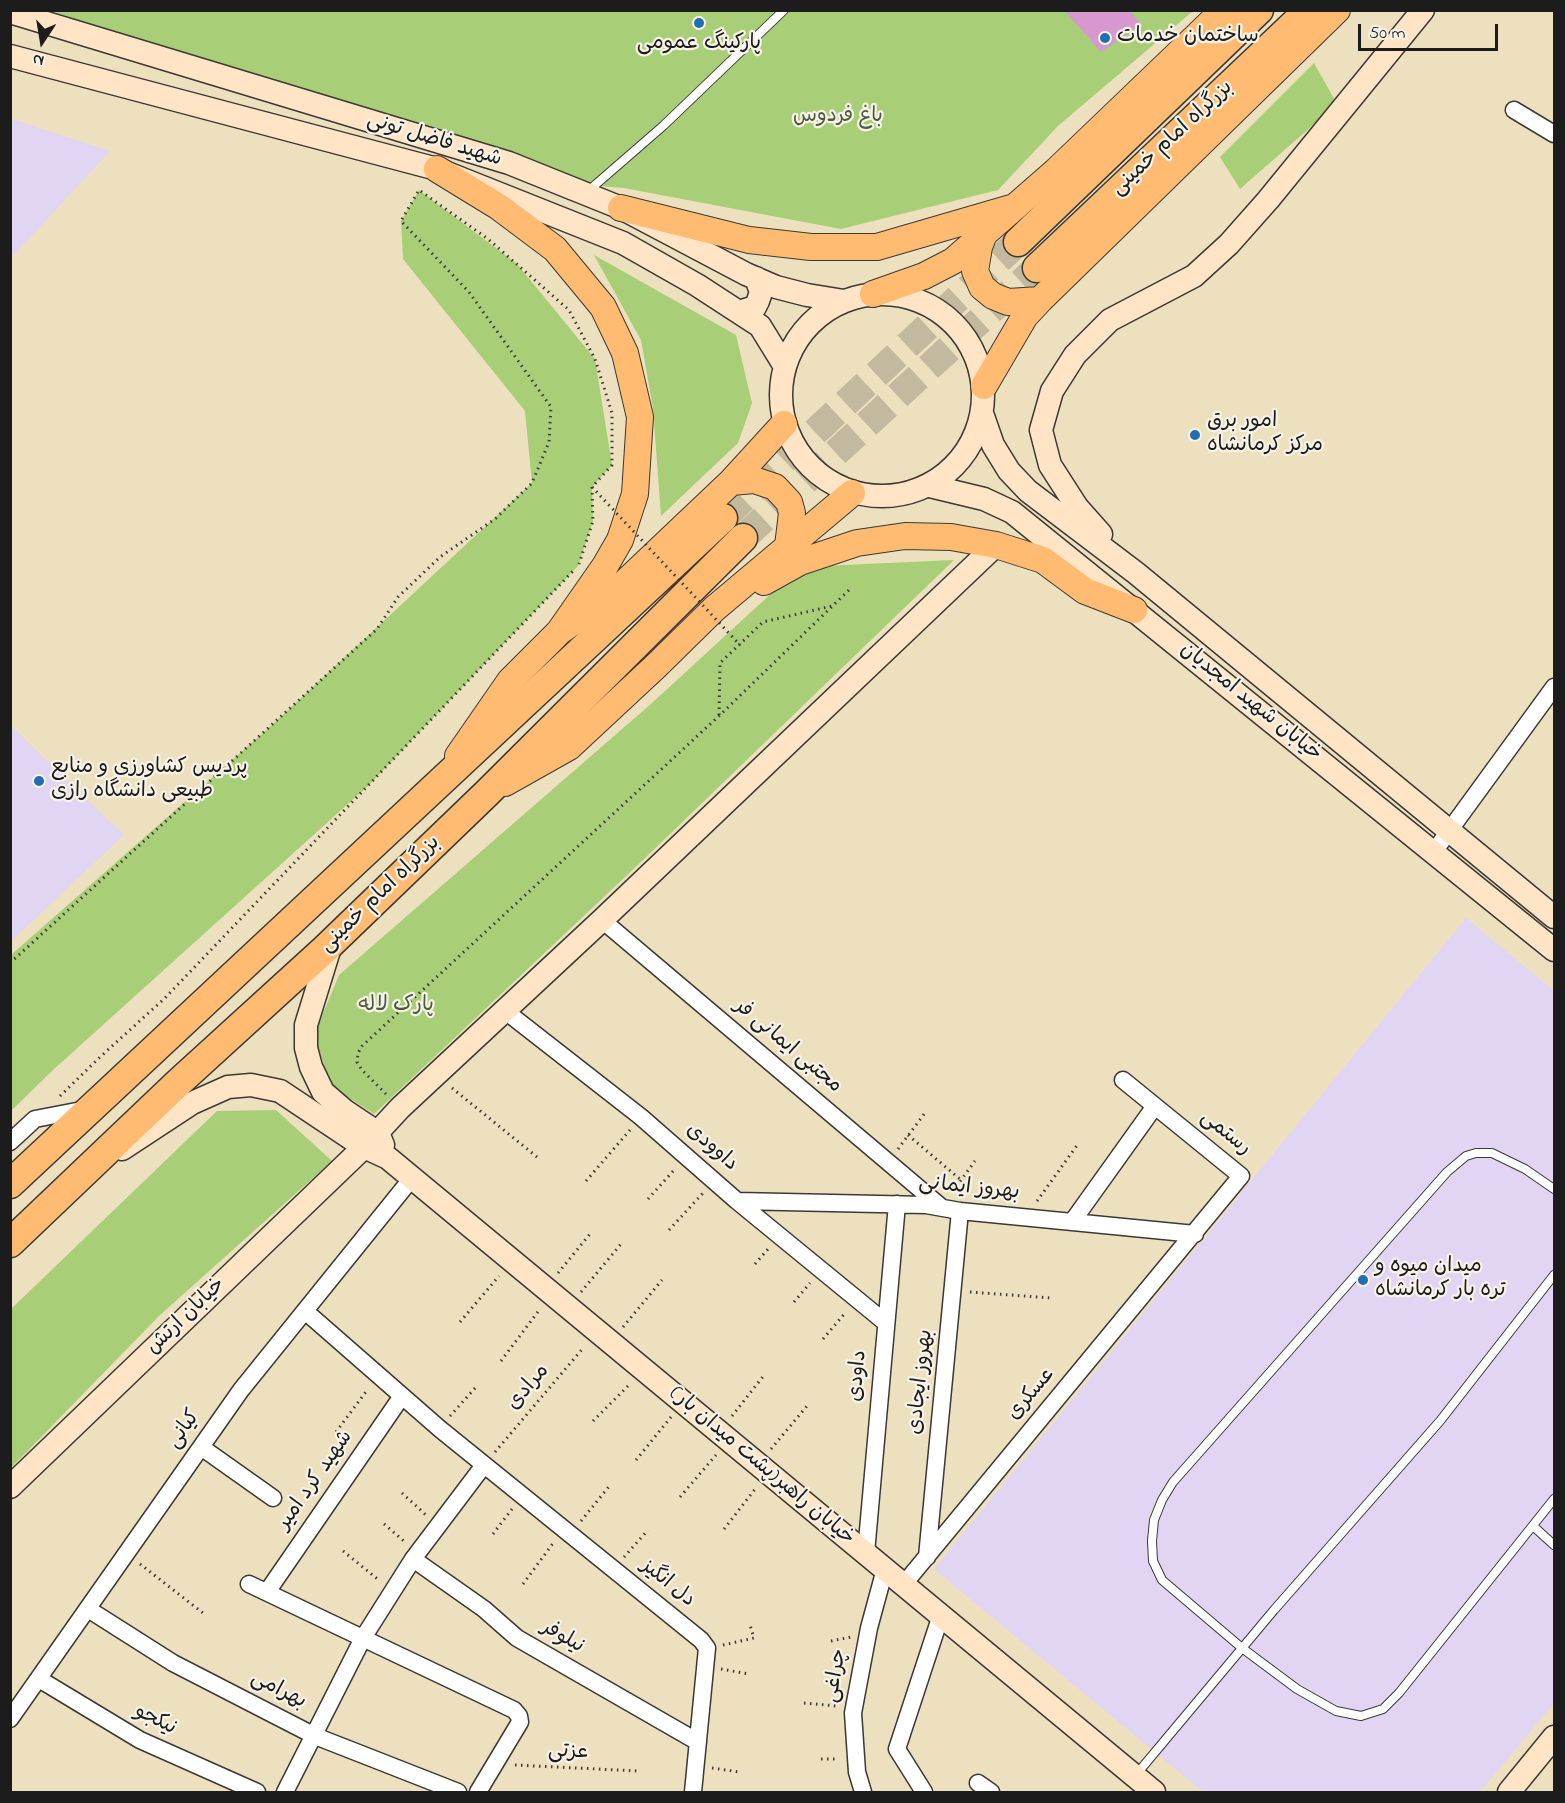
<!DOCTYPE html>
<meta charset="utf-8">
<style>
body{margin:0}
#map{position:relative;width:1565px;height:1803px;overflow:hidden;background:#ece0bf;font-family:"Indie Flower",sans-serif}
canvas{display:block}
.frame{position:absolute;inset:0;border:12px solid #1c1c1c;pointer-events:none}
.north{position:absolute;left:12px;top:12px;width:60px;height:60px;-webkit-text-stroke:4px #f7f3e8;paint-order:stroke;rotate:192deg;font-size:16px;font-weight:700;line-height:24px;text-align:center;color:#1c1c1c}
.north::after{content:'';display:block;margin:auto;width:21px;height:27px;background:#1c1c1c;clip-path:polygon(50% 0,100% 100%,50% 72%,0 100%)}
.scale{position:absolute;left:1358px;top:24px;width:140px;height:27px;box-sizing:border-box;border:3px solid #1c1c1c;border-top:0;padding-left:8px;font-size:18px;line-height:21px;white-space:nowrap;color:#1c1c1c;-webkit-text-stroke:4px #f7f3e8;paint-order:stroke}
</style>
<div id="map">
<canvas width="1565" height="1803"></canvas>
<div class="frame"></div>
<div class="north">N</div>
<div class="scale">50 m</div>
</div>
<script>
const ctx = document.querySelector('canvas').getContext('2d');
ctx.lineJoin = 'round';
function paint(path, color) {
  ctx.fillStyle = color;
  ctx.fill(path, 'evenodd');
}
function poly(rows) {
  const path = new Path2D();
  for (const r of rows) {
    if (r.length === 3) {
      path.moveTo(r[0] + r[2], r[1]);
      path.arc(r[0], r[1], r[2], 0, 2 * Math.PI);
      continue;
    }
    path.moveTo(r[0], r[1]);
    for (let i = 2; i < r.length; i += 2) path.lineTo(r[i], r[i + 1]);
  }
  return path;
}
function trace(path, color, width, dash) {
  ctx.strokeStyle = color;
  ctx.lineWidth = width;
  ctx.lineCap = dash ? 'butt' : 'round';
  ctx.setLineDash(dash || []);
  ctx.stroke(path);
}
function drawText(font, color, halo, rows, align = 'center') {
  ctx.font = font + ' "Indie Flower","Playpen Sans Arabic",sans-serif';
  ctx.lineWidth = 4.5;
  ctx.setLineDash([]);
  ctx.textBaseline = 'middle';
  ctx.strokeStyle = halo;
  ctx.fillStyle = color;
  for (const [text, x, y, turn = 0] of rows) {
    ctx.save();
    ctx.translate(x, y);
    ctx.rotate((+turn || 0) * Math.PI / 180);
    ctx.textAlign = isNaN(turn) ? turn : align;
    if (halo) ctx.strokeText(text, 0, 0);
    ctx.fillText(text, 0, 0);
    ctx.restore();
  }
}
const built = poly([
 [11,119,110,151,11,258,10,119],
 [11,726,124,835,11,941],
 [1466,918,1554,991,1554,1703,1480,1792,1203,1792,934,1569]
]);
const green = poly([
 [52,11,1193,11,1058,126,998,190,841,229,624,188,559,183],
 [1314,63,1337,104,1240,189,1220,157],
 [419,190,517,264,595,359,612,465,592,487,593,521,578,566,370,784,53,1070,11,1111,11,955,272,725,532,483,525,411,403,259,401,221],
 [594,255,736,335,752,403,738,443,661,516,653,408,641,340],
 [954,560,642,861,374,1114,331,1086,314,1035,339,975,652,703,800,567],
 [276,1110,332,1161,159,1316,11,1468,11,1309,217,1111]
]);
const building = poly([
 [1064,10,1129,10,1141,24,1101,52]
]);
const highwayTunnel = poly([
 [723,518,1018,242],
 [743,538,1037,268]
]);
const path = poly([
 [719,715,720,663,763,622,832,606],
 [10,963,377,629,398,597,440,557,495,519,532,483,549,442,551,407,469,292,401,221,419,190,488,239,569,310,595,359,612,413,612,465,592,487,593,521,579,564],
 [452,1088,537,1157],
 [386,1094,362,1070,357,1062,358,1053,362,1046,719,716,850,589],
 [60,1096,99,1058,165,998,573,571],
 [908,1135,961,1180],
 [898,1149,925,1113],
 [586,1181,630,1130],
 [953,1191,975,1161],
 [648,1199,675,1169],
 [1037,1201,1078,1144],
 [669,1230,703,1193],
 [755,1264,769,1248],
 [558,1273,590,1234],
 [581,1292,621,1244],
 [970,1292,1051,1298],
 [794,1302,810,1283],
 [460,1322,499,1276],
 [623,1327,662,1280],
 [823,1339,846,1312],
 [501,1361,540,1309],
 [450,1416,477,1386],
 [732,1416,765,1374],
 [593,1421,630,1384],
 [336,1432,368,1389],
 [771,1449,807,1406],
 [495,1452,584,1347],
 [636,1460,671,1417],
 [402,1493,426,1515],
 [680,1497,716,1455],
 [581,1521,611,1484],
 [384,1524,405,1542],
 [724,1529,756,1488],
 [493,1534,512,1509],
 [343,1551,380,1581],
 [624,1557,648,1530],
 [140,1564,203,1613],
 [523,1584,554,1542],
 [831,1641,851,1637],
 [723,1645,754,1638,750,1625],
 [721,1669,749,1674],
 [804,1703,837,1706],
 [821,1759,839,1759],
 [515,1765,638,1771],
 [712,1768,739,1772]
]);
const lane = poly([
 [587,192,663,126,784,10],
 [1554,1189,1525,1169,1492,1153,1476,1153,1466,1156,1447,1172,1173,1482,1162,1500,1154,1520,1152,1541,1153,1561,1162,1580,1242,1648,1297,1689,1336,1711,1361,1716,1383,1709,1399,1693,1554,1499],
 [1533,1526,1554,1545],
 [1135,1776,1274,1610,1440,1421,1554,1275]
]);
const street = poly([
 [1514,110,1554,134],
 [1433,853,1554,687],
 [602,920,940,1206],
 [504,1010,641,1117,737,1201,886,1323],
 [10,1142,35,1119,87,1109],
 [737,1201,926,1205,960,1211,1195,1234],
 [1072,1222,1155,1106],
 [305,1311,440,1429,701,1640,707,1648,693,1792],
 [201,1447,273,1498],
 [866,1553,897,1204],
 [927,1557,960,1211],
 [413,1559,484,1609,517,1638,698,1742],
 [249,1584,514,1710,519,1716,520,1722,478,1792],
 [904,1584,1241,1176,1123,1080],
 [267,1592,402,1396],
 [88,1609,173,1663,315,1736,458,1792],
 [39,1679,140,1740,257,1792],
 [10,1719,241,1390,412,1178],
 [978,1783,991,1792],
 [285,1792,363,1638,413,1559,484,1465],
 [863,1792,857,1772,853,1713,869,1628,885,1569],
 [924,1792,897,1749,941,1615]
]);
const secondary = poly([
 [10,12,509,163,621,208,746,274,776,287,807,295,844,301],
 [10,56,437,169,623,243,697,285,760,326,784,365],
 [882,395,101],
 [739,312,755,307,758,301,761,292,756,278],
 [983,416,993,445,1009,471,1028,491,1136,573,1554,917],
 [930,486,984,499,1012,512,1554,950],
 [1101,534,1077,507,1050,465,1041,430,1052,391,1075,355,1110,320,1194,276,1229,244,1268,200,1423,10],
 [331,944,306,1025,306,1048,311,1067,323,1092,345,1111,378,1133,383,1145],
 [122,1149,192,1103,228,1087,251,1085,280,1091,364,1147,388,1158,1154,1792],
 [10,1487,364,1147,400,1108,602,920,996,545],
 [1509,1792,1554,1737]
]);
const primary = poly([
 [437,169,499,207,555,249,603,307,625,353,640,417,635,494,620,540,605,566,559,632],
 [621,208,749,240,811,247,877,247,1011,208],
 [984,234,979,247,975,271,982,287,993,296,1008,302,1040,300],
 [873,294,924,276,953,261,1056,171,1224,10],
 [984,386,1025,316,1040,300,1337,10],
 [731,482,754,480,775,487,789,502,792,513,788,546],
 [764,582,800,562,857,543,905,536,951,537,996,545,1043,560,1085,591,1134,610],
 [458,756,510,681,559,632,614,593,731,482,784,424],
 [505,783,569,747,656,666,714,609,852,493]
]);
const highway = poly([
 [1018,242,1259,10],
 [1037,268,1309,10],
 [10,1184,723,518],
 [10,1243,178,1083,325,949,486,794,743,538]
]);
const pathBridge = poly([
 [592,487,740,645]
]);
const markers = [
 [699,23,6,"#1f6fb2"],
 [1105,38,6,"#1f6fb2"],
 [1195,435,6,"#1f6fb2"],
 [39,781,6,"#1f6fb2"],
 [1363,1280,6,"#1f6fb2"]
];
const poiNames = [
 ["ساختمان خدمات",1117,38],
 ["پارکینگ عمومی",699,45,"center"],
 ["امور برق",1207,423],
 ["مرکز کرمانشاه",1207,447],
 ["پردیس کشاورزی و منابع",51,769],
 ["طبیعی دانشگاه رازی",51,793],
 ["میدان میوه و",1375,1268],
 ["تره بار کرمانشاه",1375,1292]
];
const parkNames = [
 ["باغ فردوس",838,118],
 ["پارک لاله",396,1007]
];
const streetNames = [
 ["بزرگراه امام خمینی",1173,139,-43],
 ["شهید فاضل تونی",434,141,17],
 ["خیابان شهید امجدیان",1250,703,39],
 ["بزرگراه امام خمینی",381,895,-44],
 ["مجتبی ایمانی فر",787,1047,40],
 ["رستمی",1225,1134,39],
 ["داوودی",711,1148,41],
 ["بهروز ایمانی",969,1189,6],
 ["خیابان ارتش",187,1317,-44],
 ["داودی",859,1376,-85],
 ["بهروز ایجادی",922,1382,-84],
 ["مرادی",529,1388,-50],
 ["عسکری",1032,1395,-50],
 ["کیانی",185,1430,-55],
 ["خیابان راهبر(پشت میدان بار)",761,1467,40],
 ["شهید کرد امیر",316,1481,-55],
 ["دل انگیز",667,1584,39],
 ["نیلوفر",562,1638,30],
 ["چراغی",837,1676,-80],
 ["بهرامی",278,1691,27],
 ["نیکجو",155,1721,27],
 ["عزتی",568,1753,3]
];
paint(built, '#e2d4f3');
paint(green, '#a8ce78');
paint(building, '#d698cf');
trace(highwayTunnel, '#c2b99e', 28, [28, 14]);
trace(lane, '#3b3934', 10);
trace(street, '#3b3934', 19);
trace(secondary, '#3b3934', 25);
trace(primary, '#3b3934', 28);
trace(highway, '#3b3934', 31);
trace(path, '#3b3934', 3, [1.5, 4.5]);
trace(lane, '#fff', 8);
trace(street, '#fff', 16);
trace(secondary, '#ffe4c6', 22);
trace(primary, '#ffbb71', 26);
trace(highway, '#ffbb71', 28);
trace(pathBridge, '#3b3934', 3, [1.5, 4.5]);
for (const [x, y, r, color] of markers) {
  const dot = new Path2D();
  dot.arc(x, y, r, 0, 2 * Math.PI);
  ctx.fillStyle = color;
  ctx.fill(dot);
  trace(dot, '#f7f3e8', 2);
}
drawText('21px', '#1c1c1c', '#f7f3e8', poiNames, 'left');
drawText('21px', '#4d5a3c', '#f7f3e8', parkNames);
drawText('21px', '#1c1c1c', '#f7f3e8', streetNames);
</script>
